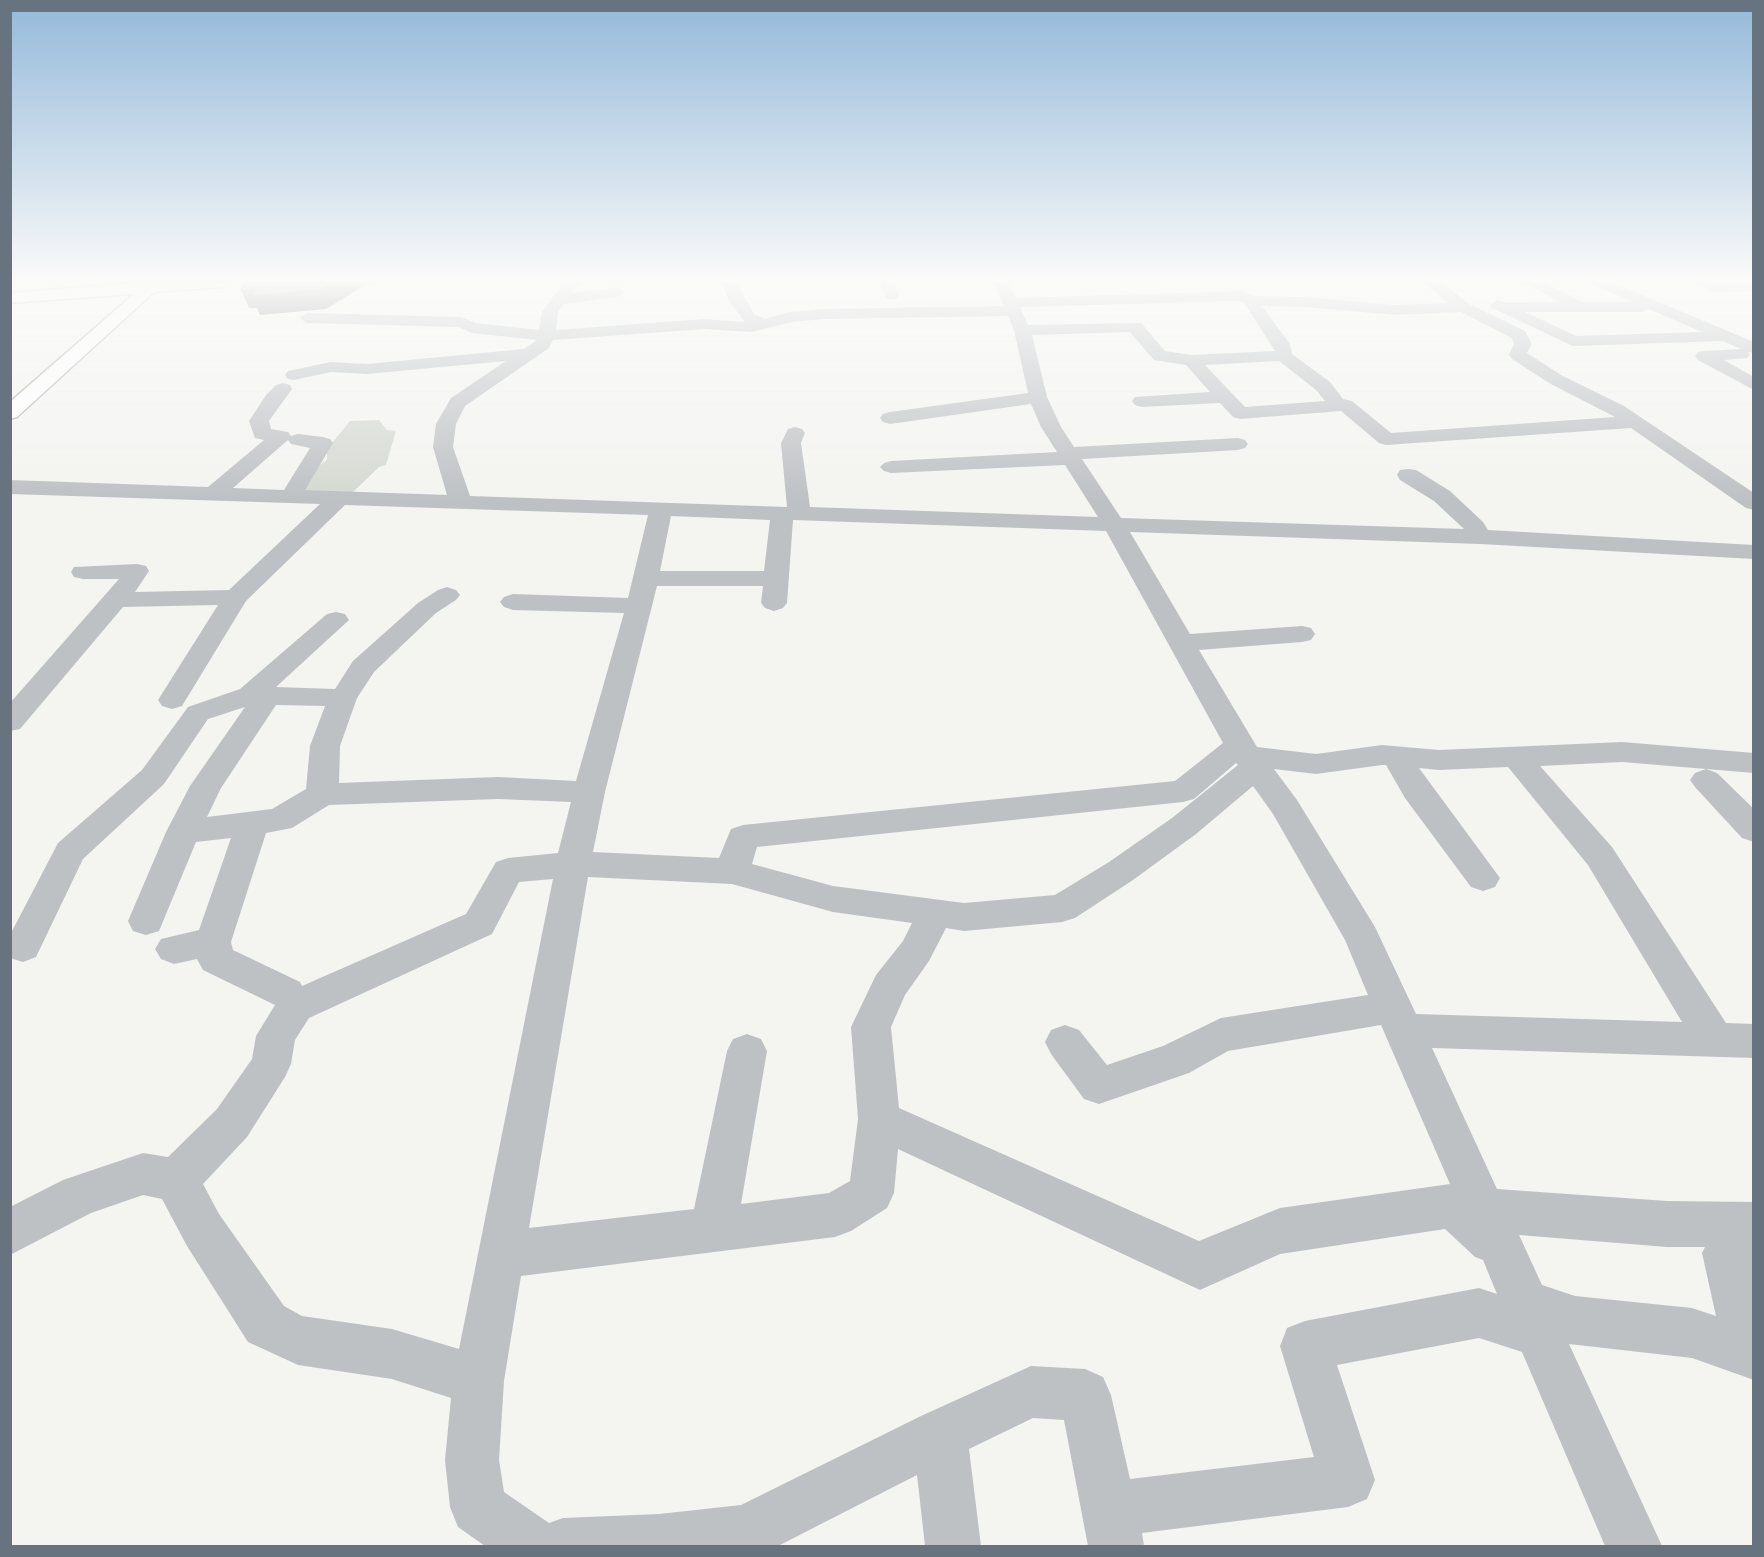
<!DOCTYPE html>
<style>
body{margin:0}
#map{position:relative;width:1764px;height:1557px;overflow:hidden;background:#f4f4f1;font-family:Jost,sans-serif}
canvas{display:block}
.frame{position:absolute;inset:0;border:12px solid #67737e;pointer-events:none}
</style>
<div id="map">
<canvas width="1764" height="1557"></canvas>
<div class="frame"></div>
</div>
<script>
const ctx = document.querySelector('canvas').getContext('2d');
ctx.lineJoin = 'round';
function paint(path, color) {
  ctx.fillStyle = color;
  ctx.fill(path, 'evenodd');
}
function poly(rows) {
  const path = new Path2D();
  for (const r of rows) {
    path.moveTo(r[0], r[1]);
    for (let i = 2; i < r.length; i += 2) path.lineTo(r[i], r[i + 1]);
  }
  return path;
}
function trace(path, color, width, dash) {
  ctx.strokeStyle = color;
  ctx.lineWidth = width;
  ctx.lineCap = dash ? 'butt' : 'round';
  ctx.setLineDash(dash || []);
  ctx.stroke(path);
}
const green = poly([
 [379,420,387,430,396,431,386,465,379,467,352,493,303,490,317,467,327,460,327,449,350,421]
]);
const minor = poly([
 [564,282,580,282,571,293,617,287,625,292,617,297,564,304,558,312,556,330,704,319,745,322,729,301,722,282,736,282,754,314,765,319,790,312,825,309,1004,306,994,282,1008,282,1016,298,1243,291,1254,296,1304,297,1396,305,1448,303,1424,282,1441,282,1469,304,1525,331,1532,344,1527,353,1561,375,1624,406,1754,493,1754,510,1746,508,1631,428,1386,445,1379,443,1341,411,1240,419,1233,417,1220,403,1142,407,1135,405,1132,401,1135,397,1210,392,1186,365,1154,360,1130,332,1032,335,1047,397,1061,427,1074,447,1238,438,1245,440,1248,444,1245,448,1238,450,1082,459,1121,518,1464,529,1434,501,1400,480,1397,475,1400,470,1408,469,1416,470,1450,491,1483,522,1488,530,1754,545,1754,559,1480,544,1130,532,1190,634,1302,626,1311,628,1315,634,1311,640,1302,642,1199,650,1257,747,1316,754,1382,745,1439,750,1622,742,1754,753,1754,773,1622,762,1540,766,1612,847,1726,1023,1754,1024,1754,1058,1432,1048,1497,1189,1667,1201,1754,1202,1754,1380,1692,1358,1569,1344,1662,1546,1605,1546,1522,1352,1479,1338,1337,1365,1375,1480,1367,1499,1348,1507,1142,1533,1144,1546,1088,1546,1064,1420,1033,1418,969,1449,981,1546,925,1546,917,1475,778,1546,485,1546,458,1527,450,1507,445,1460,451,1398,392,1379,298,1365,248,1342,187,1246,162,1199,143,1195,91,1213,10,1255,10,1207,63,1180,143,1153,168,1157,217,1109,252,1059,256,1036,275,1005,203,970,197,959,174,964,161,959,155,949,161,939,199,930,231,838,196,842,159,931,146,935,133,931,128,921,166,832,190,786,245,707,208,719,164,784,83,859,36,957,23,962,10,958,10,935,58,843,142,770,188,707,240,689,327,614,336,612,345,614,349,620,276,687,335,689,353,661,418,603,438,590,447,587,456,590,460,595,456,600,436,613,374,672,357,698,340,746,339,783,498,777,576,781,624,613,513,610,504,607,500,602,504,597,513,594,628,598,648,515,345,505,246,601,182,706,172,709,162,706,158,700,218,605,123,607,20,729,10,731,10,703,119,579,83,579,74,577,71,572,74,567,137,564,146,566,149,571,135,592,229,590,320,504,10,494,10,480,208,487,264,440,255,438,249,421,266,395,276,385,283,383,290,385,292,389,269,421,271,429,288,432,291,436,298,434,323,437,330,439,333,443,305,490,447,495,433,447,436,424,451,398,506,361,367,374,331,372,294,380,288,379,285,375,288,371,331,362,367,364,524,349,537,340,472,333,458,327,307,323,299,318,307,313,461,317,476,323,539,330,542,312,564,282],
 [1240,301,1245,304,1275,351,1191,355,1165,351,1141,323,1028,325,1020,307,1240,301],
 [1262,306,1304,307,1396,315,1461,312,1512,338,1514,344,1509,355,1512,359,1549,383,1615,417,1391,433,1352,401,1343,399,1330,382,1292,354,1290,344,1262,306],
 [1008,316,1014,330,1028,393,890,412,883,414,880,418,883,422,890,424,1031,404,1041,427,1057,452,891,461,884,463,880,467,884,471,891,473,1065,465,1098,517,810,507,801,443,805,433,802,429,795,427,788,429,781,443,787,507,470,496,453,447,456,424,465,406,549,348,553,340,704,329,752,332,791,322,825,319,1008,316],
 [1279,361,1316,390,1325,401,1245,407,1205,365,1279,361],
 [288,440,291,444,310,448,284,490,233,488,288,440],
 [671,516,770,520,764,571,660,571,671,516],
 [793,520,1106,531,1223,743,1175,781,743,825,731,829,719,858,593,852,605,792,657,586,763,586,761,603,765,608,774,611,783,608,787,603,793,520],
 [276,705,325,706,310,746,306,789,272,809,207,817,221,788,276,705],
 [1236,763,1238,765,1172,818,1109,862,1055,895,964,903,833,886,752,864,757,847,1183,802,1194,799,1236,763],
 [1382,765,1386,765,1405,798,1471,887,1483,891,1495,887,1500,878,1419,768,1439,770,1508,767,1588,865,1682,1022,1416,1014,1375,927,1297,800,1274,769,1316,774,1382,765],
 [1253,786,1273,814,1345,940,1368,995,1221,1018,1163,1046,1107,1065,1079,1030,1065,1025,1051,1030,1045,1042,1051,1054,1084,1099,1099,1104,1189,1073,1228,1051,1381,1025,1450,1184,1280,1208,1199,1241,899,1108,891,1027,905,995,929,961,946,928,964,931,1062,922,1075,918,1133,880,1196,834,1253,786],
 [498,799,571,802,558,853,508,858,496,862,466,914,302,986,300,982,233,950,231,942,266,833,292,828,329,805,498,799],
 [588,877,732,884,833,912,912,923,903,941,876,975,851,1027,858,1119,850,1181,829,1193,741,1204,767,1051,761,1039,747,1034,733,1039,727,1051,694,1209,529,1228,588,877],
 [553,879,459,1349,392,1329,302,1316,284,1306,219,1214,203,1184,247,1137,285,1077,291,1064,295,1040,309,1018,492,934,519,882,553,879],
 [898,1149,1200,1290,1280,1254,1445,1229,1475,1257,1483,1260,1497,1294,1479,1288,1305,1321,1287,1328,1280,1346,1314,1457,1130,1479,1111,1395,1103,1377,1085,1369,1031,1366,921,1416,741,1505,659,1514,563,1518,549,1523,504,1492,499,1460,504,1381,521,1276,835,1237,851,1231,887,1208,894,1193,898,1149],
 [1519,1235,1667,1247,1705,1247,1702,1253,1716,1316,1692,1308,1575,1296,1542,1285,1519,1235],
 [880,282,894,282,899,296,896,299,886,299,880,282],
 [1523,282,1543,282,1583,302,1633,302,1594,285,1591,282,1611,282,1754,342,1754,353,1748,352,1750,354,1747,358,1724,360,1754,377,1754,390,1698,360,1695,356,1698,352,1704,351,1741,349,1723,341,1573,346,1492,308,1490,305,1498,300,1507,303,1560,302,1523,282],
 [1649,309,1702,332,1576,336,1525,312,1642,312,1649,309],
 [1696,282,1754,282,1754,291,1715,292,1699,285,1696,282],
 [1706,769,1717,773,1754,809,1754,842,1742,838,1695,787,1690,780,1695,773,1706,769]
]);
const major = poly([
 [147,282,231,282,223,287,154,292,17,417,10,419,10,402,134,294,10,303,10,293,147,282]
]);
const shadedWall = poly([
 [334,282,370,282,326,309,260,315,257,308,249,308,241,290]
]);
const building = poly([
 [245,282,334,282,319,290,253,296,256,289,241,290,245,282]
]);
paint(green, '#d4d9d1');
trace(major, '#b0b3b7', 3);
paint(minor, '#bec1c4');
paint(major, '#fff');
paint(shadedWall, '#74787c');
paint(building, '#a6acb1');
trace(building, '#74787c', 1.5);
const sky = ctx.createLinearGradient(0, 0, 0, 500);
sky.addColorStop(0, '#94b9da');
sky.addColorStop(0.56, '#fafaf9');
sky.addColorStop(1, '#fafaf900');
ctx.fillStyle = sky;
ctx.fillRect(0, 0, 1764, 500);
</script>
